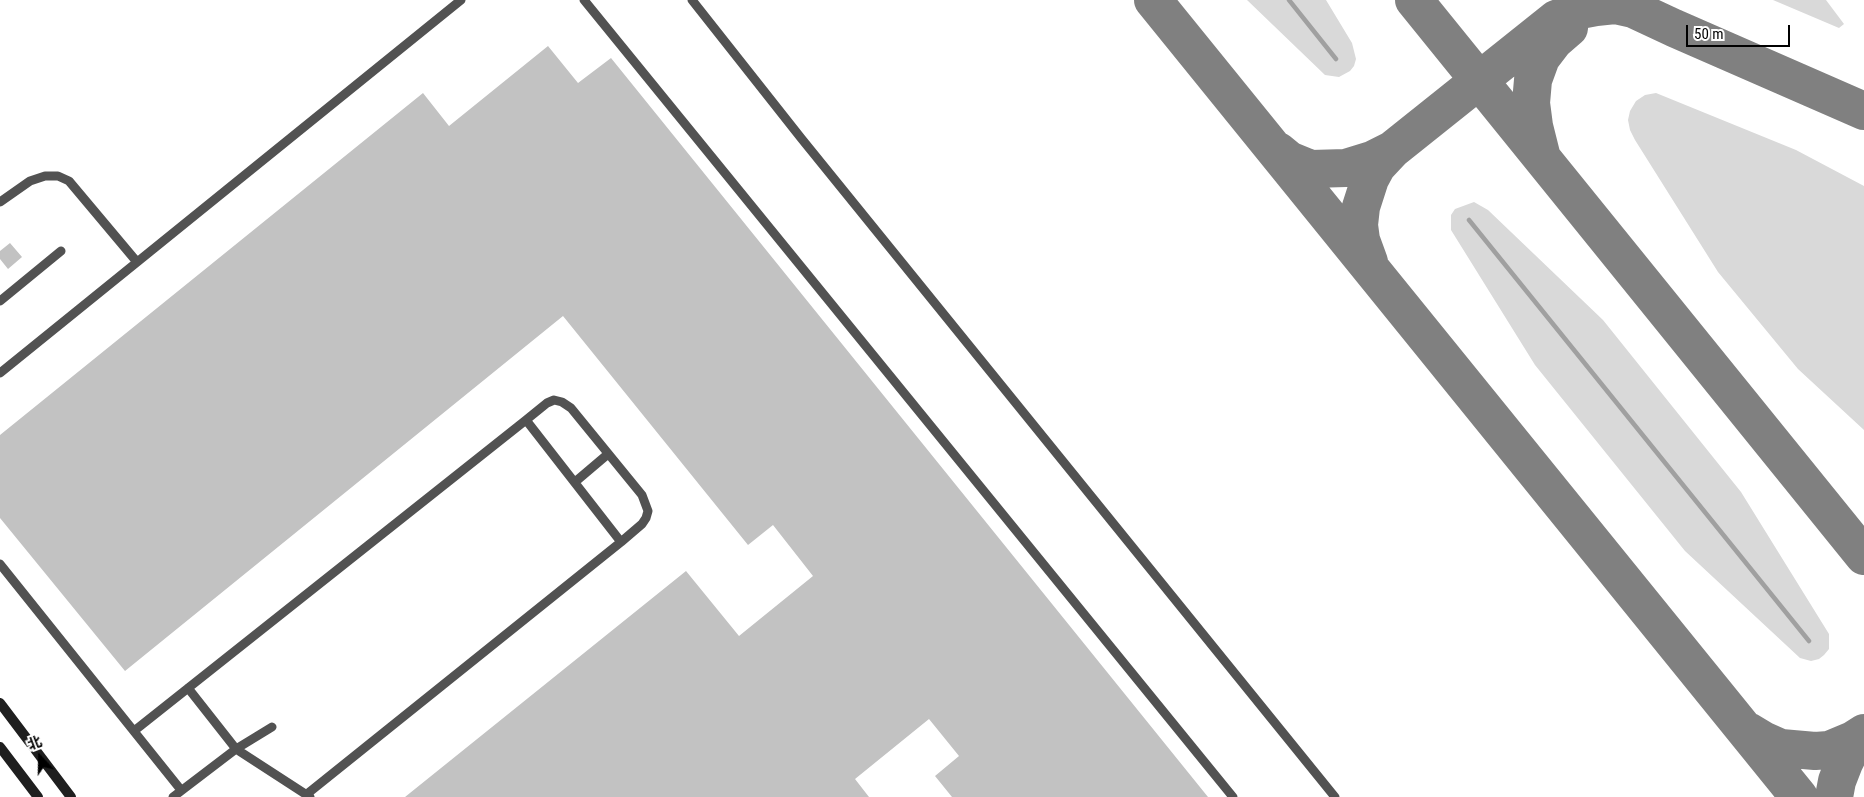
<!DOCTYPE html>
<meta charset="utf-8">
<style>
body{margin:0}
#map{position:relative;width:1864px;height:797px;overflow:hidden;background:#fff;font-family:"Roboto Condensed","Noto Sans SC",sans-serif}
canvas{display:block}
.north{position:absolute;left:15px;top:732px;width:50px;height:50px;-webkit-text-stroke:4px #fff;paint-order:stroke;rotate:339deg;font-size:14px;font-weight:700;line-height:20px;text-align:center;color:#000}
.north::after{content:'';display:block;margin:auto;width:18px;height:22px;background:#000;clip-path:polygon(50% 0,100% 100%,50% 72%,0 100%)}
.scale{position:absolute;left:1686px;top:25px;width:104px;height:22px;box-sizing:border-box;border:2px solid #000;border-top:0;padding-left:6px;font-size:15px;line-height:18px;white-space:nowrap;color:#000;-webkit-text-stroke:4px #fff;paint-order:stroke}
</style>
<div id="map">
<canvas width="1864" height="797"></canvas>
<div class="north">北</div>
<div class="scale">50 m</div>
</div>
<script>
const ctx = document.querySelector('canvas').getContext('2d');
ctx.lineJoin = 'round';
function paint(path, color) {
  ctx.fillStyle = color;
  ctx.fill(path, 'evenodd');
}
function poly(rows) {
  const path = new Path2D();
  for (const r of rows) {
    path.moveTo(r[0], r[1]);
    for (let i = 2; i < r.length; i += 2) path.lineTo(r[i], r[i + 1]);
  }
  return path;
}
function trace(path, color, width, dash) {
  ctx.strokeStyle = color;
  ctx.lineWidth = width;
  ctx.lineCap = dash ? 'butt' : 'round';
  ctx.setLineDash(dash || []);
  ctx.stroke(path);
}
const green = poly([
 [1247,0,1326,0,1352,43,1356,59,1354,66,1350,71,1339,77,1325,75],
 [1773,0,1826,0,1844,24,1839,28],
 [1656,93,1796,150,1864,186,1864,430,1798,369,1718,272,1635,140,1630,130,1628,120,1630,111,1636,101,1645,95],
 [1474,202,1488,210,1603,320,1741,492,1829,634,1829,649,1824,655,1819,659,1811,661,1800,658,1685,551,1535,365,1451,230,1451,215,1455,209]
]);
const stream = poly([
 [1289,0,1336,59],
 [1469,220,1809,641]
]);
const taxiway = poly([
 [1153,0,1799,797],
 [1414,0,1864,556],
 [1614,0,1674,28,1864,111],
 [1278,151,1289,160,1311,169,1346,168,1372,160,1392,150],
 [1541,154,1534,126,1531,103,1533,80,1541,58,1554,41,1569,28],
 [1369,262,1361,240,1359,225,1361,207,1370,179,1377,166,1392,150,1556,19,1580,10,1596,7,1615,5,1633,9],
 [1748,731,1763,740,1781,748,1815,751,1829,750,1853,740,1864,733],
 [1834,797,1837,781,1844,763,1850,751,1864,733]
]);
const building = poly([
 [548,46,578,83,611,58,1208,797,952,797,935,776,959,756,929,719,855,779,869,797,405,797,686,571,739,636,813,576,773,525,748,545,563,316,125,671,0,518,0,435,423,93,449,126],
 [10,243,22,257,8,269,0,259,0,251]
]);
const lane = poly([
 [584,0,1233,797],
 [692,0,801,138,1335,797],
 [0,202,30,181,45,176,58,176,69,181,137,262],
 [0,301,61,251],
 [0,373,461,0],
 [526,420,547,403,554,400,562,402,571,408,642,495,648,511,646,518,642,524,621,542],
 [575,482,608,454],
 [0,564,181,790],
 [188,688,236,749,310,797],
 [134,731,526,420,621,542,307,794],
 [173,797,236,749,272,727]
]);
const secondary = poly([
 [0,703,71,797],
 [0,747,38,797]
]);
paint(green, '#d9d9d9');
trace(stream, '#a0a0a0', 4.5);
trace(taxiway, '#808080', 38);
paint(building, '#c2c2c2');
trace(lane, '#525252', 9);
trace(secondary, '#1f1f1f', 10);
</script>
